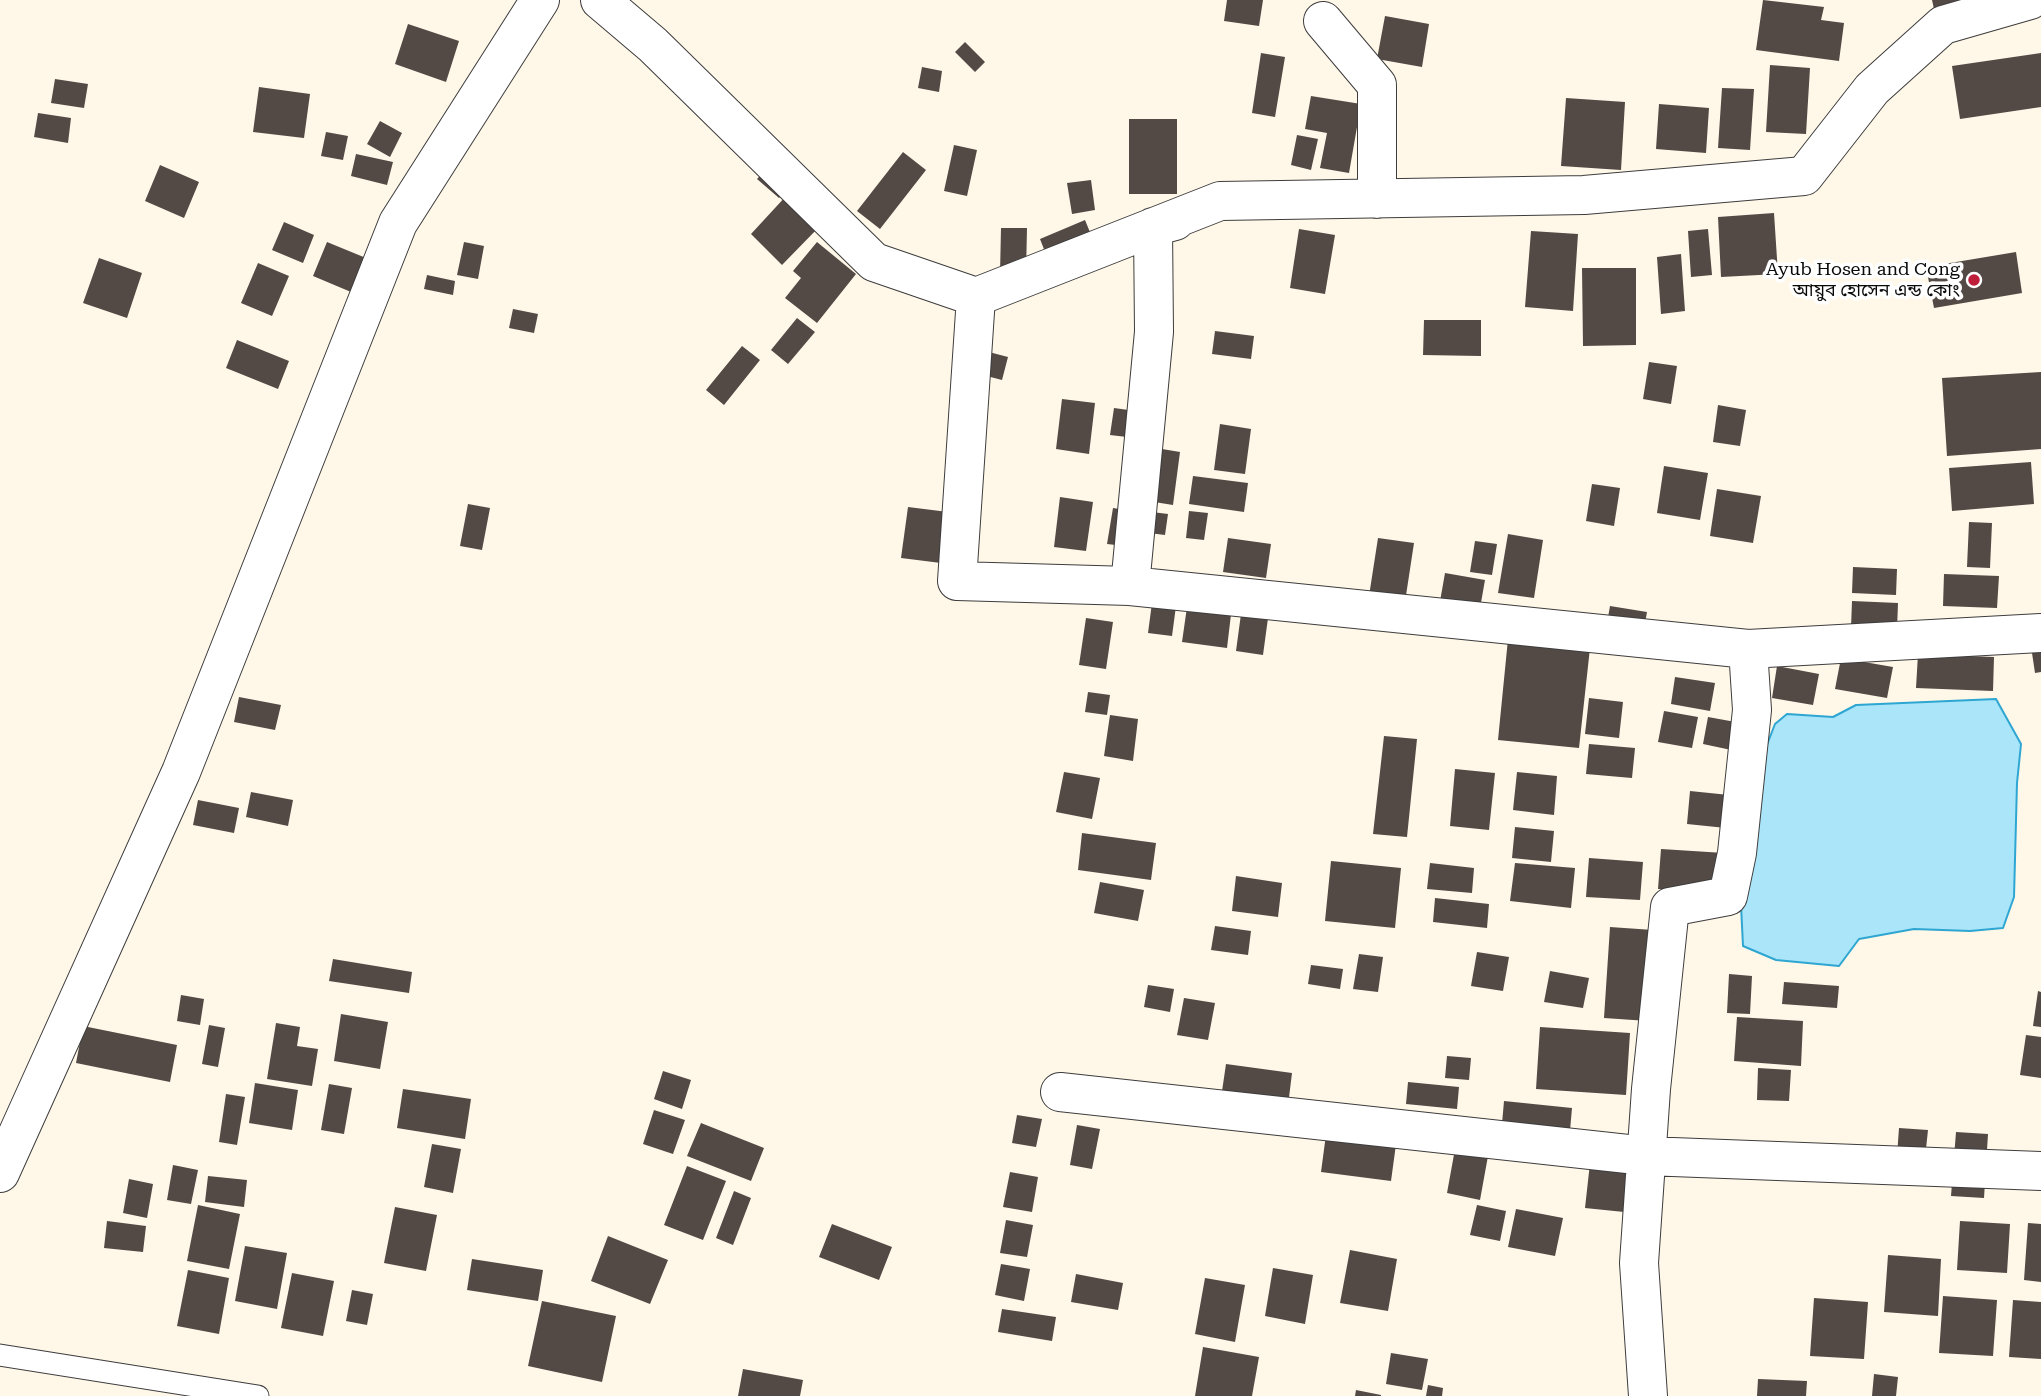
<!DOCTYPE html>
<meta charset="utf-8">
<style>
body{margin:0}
canvas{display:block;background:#fff7e8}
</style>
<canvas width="2041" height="1396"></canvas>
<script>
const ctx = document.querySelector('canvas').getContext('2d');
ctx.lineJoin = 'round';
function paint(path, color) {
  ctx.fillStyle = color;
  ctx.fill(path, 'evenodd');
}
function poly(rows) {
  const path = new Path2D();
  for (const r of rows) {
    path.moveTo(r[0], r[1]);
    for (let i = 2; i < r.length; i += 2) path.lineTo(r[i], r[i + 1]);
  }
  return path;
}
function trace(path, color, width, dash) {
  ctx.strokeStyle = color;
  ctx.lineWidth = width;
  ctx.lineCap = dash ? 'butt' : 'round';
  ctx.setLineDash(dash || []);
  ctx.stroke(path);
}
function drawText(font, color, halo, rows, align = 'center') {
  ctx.font = font + ' "Roboto Serif","Noto Sans Bengali",serif';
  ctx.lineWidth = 7;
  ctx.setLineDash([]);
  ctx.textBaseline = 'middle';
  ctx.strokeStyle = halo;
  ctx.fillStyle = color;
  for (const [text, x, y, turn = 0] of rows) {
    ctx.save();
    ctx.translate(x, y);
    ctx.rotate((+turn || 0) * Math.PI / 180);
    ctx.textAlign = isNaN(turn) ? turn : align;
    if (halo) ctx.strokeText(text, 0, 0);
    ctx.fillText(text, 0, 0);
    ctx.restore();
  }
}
const water = poly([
 [1996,699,2021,744,2017,783,2014,897,2003,928,1970,931,1914,929,1859,939,1839,966,1776,960,1743,946,1740,885,1763,755,1775,724,1787,714,1833,717,1856,705,1996,699]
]);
const building = poly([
 [1227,0,1263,0,1259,26,1224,21],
 [1763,0,1824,7,1821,20,1844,23,1839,61,1756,50],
 [1932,0,1966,0,1934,9],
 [1385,16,1429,24,1422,67,1377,59],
 [408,24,459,41,446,82,395,64],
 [965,42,985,62,975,72,955,52],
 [1261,53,1285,57,1275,117,1252,113],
 [2041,53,2041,107,1960,119,1952,66],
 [1770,65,1810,68,1806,134,1766,132],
 [922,67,942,71,939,92,918,88],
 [55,79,88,84,84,108,51,103],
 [259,87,310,94,304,138,253,132],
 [1722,88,1754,89,1750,150,1718,148],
 [1311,96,1361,104,1349,173,1320,168,1327,133,1305,129],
 [1566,98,1625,102,1621,170,1561,166],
 [1659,104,1709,108,1706,153,1656,149],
 [38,113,71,118,68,143,34,137],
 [1129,119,1177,119,1177,194,1129,194],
 [380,121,402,133,390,157,367,144],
 [326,132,348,136,343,160,321,156],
 [1297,135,1318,139,1311,170,1291,165],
 [954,145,977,150,967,196,944,191],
 [903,152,926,170,880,229,857,211],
 [356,154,393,162,387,185,351,176],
 [160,165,199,182,184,218,145,201],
 [767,168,789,188,779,198,757,179],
 [1091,180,1095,210,1072,214,1067,183],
 [787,195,819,227,782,265,751,234],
 [1774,213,1778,274,1721,277,1718,217],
 [1085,220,1094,242,1049,262,1040,239],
 [284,222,314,235,303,263,272,250],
 [1001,228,1027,228,1026,274,1000,274],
 [1299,229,1335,235,1325,294,1290,288],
 [1708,229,1712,275,1691,277,1688,231],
 [1531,231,1578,234,1573,311,1525,307],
 [327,242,366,258,351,292,313,276],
 [464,242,484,246,478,279,457,275],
 [817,242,856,274,817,323,785,298,801,278,793,271],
 [2016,252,2022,293,1934,308,1926,267],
 [1681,254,1685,311,1661,314,1657,257],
 [99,258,142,273,127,318,83,303],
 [258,263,289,276,272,316,241,303],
 [1582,268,1636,268,1636,345,1583,346],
 [427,275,455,281,453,295,424,289],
 [513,309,538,314,534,333,509,328],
 [797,318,815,332,788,364,771,350],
 [1424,320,1481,320,1481,356,1423,355],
 [1215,331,1254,336,1251,359,1212,354],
 [237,340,289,361,278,389,226,368],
 [742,346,760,360,724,405,706,390],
 [985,351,1008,357,1002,380,979,374],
 [1649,362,1677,366,1671,404,1643,399],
 [2041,372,2041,449,1947,456,1942,378],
 [1062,399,1095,403,1089,454,1056,449],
 [1718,405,1746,410,1740,446,1713,442],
 [1114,408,1165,415,1161,441,1110,435],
 [1220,424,1251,429,1245,474,1214,470],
 [1156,448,1180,452,1173,505,1148,501],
 [2031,462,2034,504,1952,511,1949,468],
 [1664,466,1708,473,1700,520,1657,513],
 [1193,476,1248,483,1244,512,1189,504],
 [1592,484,1620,488,1614,526,1586,521],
 [1717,489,1761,496,1753,543,1710,536],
 [1060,497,1093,502,1086,551,1054,547],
 [468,504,490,508,482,550,460,546],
 [908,507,948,512,941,563,901,558],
 [1113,508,1138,512,1133,547,1107,544],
 [1144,511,1168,514,1165,535,1141,532],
 [1189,511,1208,513,1204,540,1186,538],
 [1969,522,1992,523,1990,568,1967,567],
 [1508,534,1543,540,1534,598,1498,593],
 [1228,538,1271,544,1266,578,1223,572],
 [1378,538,1414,543,1405,602,1369,596],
 [1475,541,1497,544,1492,575,1470,572],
 [1853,567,1897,569,1896,595,1852,593],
 [1445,573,1485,580,1479,614,1439,607],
 [1944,574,1999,576,1997,608,1943,606],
 [1188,600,1232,606,1227,648,1182,642],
 [1852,601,1898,603,1897,630,1851,628],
 [1152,603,1176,606,1172,636,1148,633],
 [1610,606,1647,612,1644,629,1607,623],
 [1241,614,1268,618,1263,655,1236,651],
 [1086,618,1113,622,1106,669,1079,665],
 [1508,639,1590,648,1579,748,1498,740],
 [2041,652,2041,672,2035,673,2032,653],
 [1918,654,1994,657,1993,691,1916,688],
 [1841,658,1893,667,1887,698,1835,689],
 [1777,666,1819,674,1813,705,1772,698],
 [1675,677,1715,683,1710,711,1671,704],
 [1088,692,1110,695,1107,715,1085,712],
 [239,697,281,705,275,730,234,722],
 [1589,698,1623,702,1619,738,1585,734],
 [1664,711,1698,717,1692,748,1658,742],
 [1110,715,1138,719,1133,761,1104,756],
 [1708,717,1741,723,1736,751,1703,744],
 [1384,736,1417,739,1407,837,1373,834],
 [1589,744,1635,748,1632,778,1586,774],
 [1455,769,1495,773,1489,830,1450,826],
 [1064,772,1100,778,1092,819,1056,812],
 [1517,772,1557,776,1554,815,1513,810],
 [1690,791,1729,795,1726,828,1687,824],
 [251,792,293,800,288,826,246,817],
 [198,800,239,808,234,833,193,825],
 [1515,827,1554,831,1551,862,1512,858],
 [1082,833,1156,843,1151,880,1078,870],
 [1661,849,1724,853,1722,893,1658,889],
 [1589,858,1643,862,1640,900,1586,897],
 [1331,861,1401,868,1395,928,1325,921],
 [1430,863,1474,868,1472,893,1427,889],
 [1515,863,1575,868,1571,908,1510,901],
 [1236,876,1282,883,1278,917,1232,911],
 [1100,882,1144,890,1138,921,1094,913],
 [1435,898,1489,904,1487,928,1433,922],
 [1215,926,1251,931,1248,955,1211,950],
 [1610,927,1653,930,1648,1021,1604,1018],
 [1477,952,1509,957,1503,991,1471,986],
 [1359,954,1383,957,1378,992,1353,989],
 [333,959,412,972,409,993,329,981],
 [1311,965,1343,969,1340,989,1308,984],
 [1550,971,1589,978,1583,1008,1544,1002],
 [1729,974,1752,976,1750,1014,1727,1013],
 [1784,982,1839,986,1837,1008,1782,1004],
 [1148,985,1174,989,1170,1012,1144,1007],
 [2038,991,2041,992,2041,1027,2033,1026],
 [181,995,204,999,200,1025,177,1021],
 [1184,998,1215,1003,1208,1040,1177,1035],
 [341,1014,388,1022,380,1069,334,1061],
 [1737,1017,1803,1021,1801,1066,1734,1061],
 [276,1023,300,1027,297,1046,318,1049,312,1086,267,1079],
 [209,1025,225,1028,218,1067,202,1064],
 [83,1026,177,1045,170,1082,76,1063],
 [1540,1027,1630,1033,1626,1095,1536,1089],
 [2026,1035,2041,1037,2041,1078,2020,1075],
 [1447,1056,1471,1058,1469,1080,1445,1078],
 [1226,1064,1292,1073,1287,1114,1220,1105],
 [1758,1068,1791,1070,1789,1101,1757,1100],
 [663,1071,691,1080,682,1109,654,1099],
 [1408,1082,1459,1087,1457,1109,1406,1104],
 [255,1083,298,1090,292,1130,249,1123],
 [329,1084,352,1088,344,1134,321,1130],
 [403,1089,471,1099,465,1139,397,1128],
 [226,1094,245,1097,237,1145,219,1142],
 [1504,1101,1572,1108,1569,1142,1501,1135],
 [654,1110,685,1120,673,1154,643,1144],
 [1017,1115,1042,1119,1036,1147,1012,1143],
 [701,1123,764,1148,751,1181,687,1156],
 [1077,1125,1100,1129,1092,1169,1070,1165],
 [1327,1127,1397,1137,1391,1181,1321,1172],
 [1899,1128,1928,1130,1925,1158,1897,1156],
 [1956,1132,1988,1134,1984,1198,1951,1196],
 [432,1144,461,1149,453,1193,424,1187],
 [1455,1149,1488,1156,1480,1200,1447,1193],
 [1590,1163,1638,1168,1634,1213,1585,1208],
 [173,1165,198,1170,191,1204,167,1200],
 [687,1166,726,1181,703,1240,664,1225],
 [1010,1172,1038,1177,1032,1212,1003,1207],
 [208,1176,247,1180,244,1207,205,1202],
 [129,1179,153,1184,147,1218,123,1213],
 [734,1191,751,1198,733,1245,716,1238],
 [198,1205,240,1214,229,1269,187,1261],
 [1477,1205,1506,1211,1500,1241,1470,1235],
 [395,1207,437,1215,426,1271,384,1263],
 [1516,1209,1563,1218,1555,1256,1508,1247],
 [1006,1220,1033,1225,1027,1257,1000,1253],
 [107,1221,146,1226,143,1252,104,1248],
 [1960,1221,2010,1224,2007,1273,1957,1270],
 [2028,1223,2041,1224,2041,1282,2024,1280],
 [832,1224,892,1247,879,1280,819,1257],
 [608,1236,668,1260,650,1304,591,1281],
 [245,1246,287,1253,277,1309,235,1301],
 [1350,1250,1397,1259,1388,1311,1340,1303],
 [1888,1255,1941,1259,1938,1316,1884,1312],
 [472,1259,543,1270,538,1301,467,1290],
 [1001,1264,1030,1269,1024,1301,995,1295],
 [1273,1268,1313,1275,1305,1324,1265,1316],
 [188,1270,229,1278,219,1334,177,1326],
 [292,1273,334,1281,323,1336,281,1328],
 [1076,1274,1123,1283,1118,1310,1071,1302],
 [1205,1278,1245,1285,1235,1342,1195,1334],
 [352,1290,373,1294,367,1325,346,1321],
 [1943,1296,1997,1300,1993,1356,1939,1353],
 [1814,1298,1868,1302,1864,1359,1810,1356],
 [2013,1300,2041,1302,2041,1359,2009,1357],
 [542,1301,616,1316,602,1382,528,1366],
 [1002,1309,1056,1317,1052,1341,998,1332],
 [1203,1347,1259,1357,1252,1396,1195,1396],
 [1391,1353,1428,1359,1422,1390,1386,1384],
 [743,1369,803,1380,800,1396,738,1396],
 [1874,1374,1898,1377,1896,1396,1872,1396],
 [1758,1379,1807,1381,1806,1396,1757,1396],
 [1428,1385,1443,1388,1442,1396,1426,1396],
 [1356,1390,1381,1395,1381,1396,1355,1396]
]);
const service = poly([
 [0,1355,258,1396]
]);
const minor = poly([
 [600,0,653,45,874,262,976,297,1220,201,1584,195,1804,176,1872,89,1943,25,2030,0],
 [1323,21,1377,85,1377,199],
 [1175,221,1153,227,1154,332,1130,586,1748,649,2041,633],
 [976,297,957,581,1130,586],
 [1060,1092,1646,1156,2041,1171],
 [0,1173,181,772,398,223,540,0],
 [1648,1396,1639,1263,1651,1089,1670,907,1728,896,1737,853,1752,710,1748,649]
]);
const markers = [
 [1974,280,7,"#bf1e3a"]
];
const poiNames = [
 ["Ayub Hosen and Cong",1960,270],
 ["আয়ুব হোসেন এন্ড কোং",1960,291]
];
paint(water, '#aae5f9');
trace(water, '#2ea6d2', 2);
paint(building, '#534a46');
trace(service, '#3d3d3d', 23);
trace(minor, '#3d3d3d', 40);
trace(service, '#fff', 21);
trace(minor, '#fff', 38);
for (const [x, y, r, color] of markers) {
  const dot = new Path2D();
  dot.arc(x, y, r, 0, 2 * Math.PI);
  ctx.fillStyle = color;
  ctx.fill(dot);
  trace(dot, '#fff', 2.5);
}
drawText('18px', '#0a0a0a', '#fff', poiNames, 'right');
</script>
